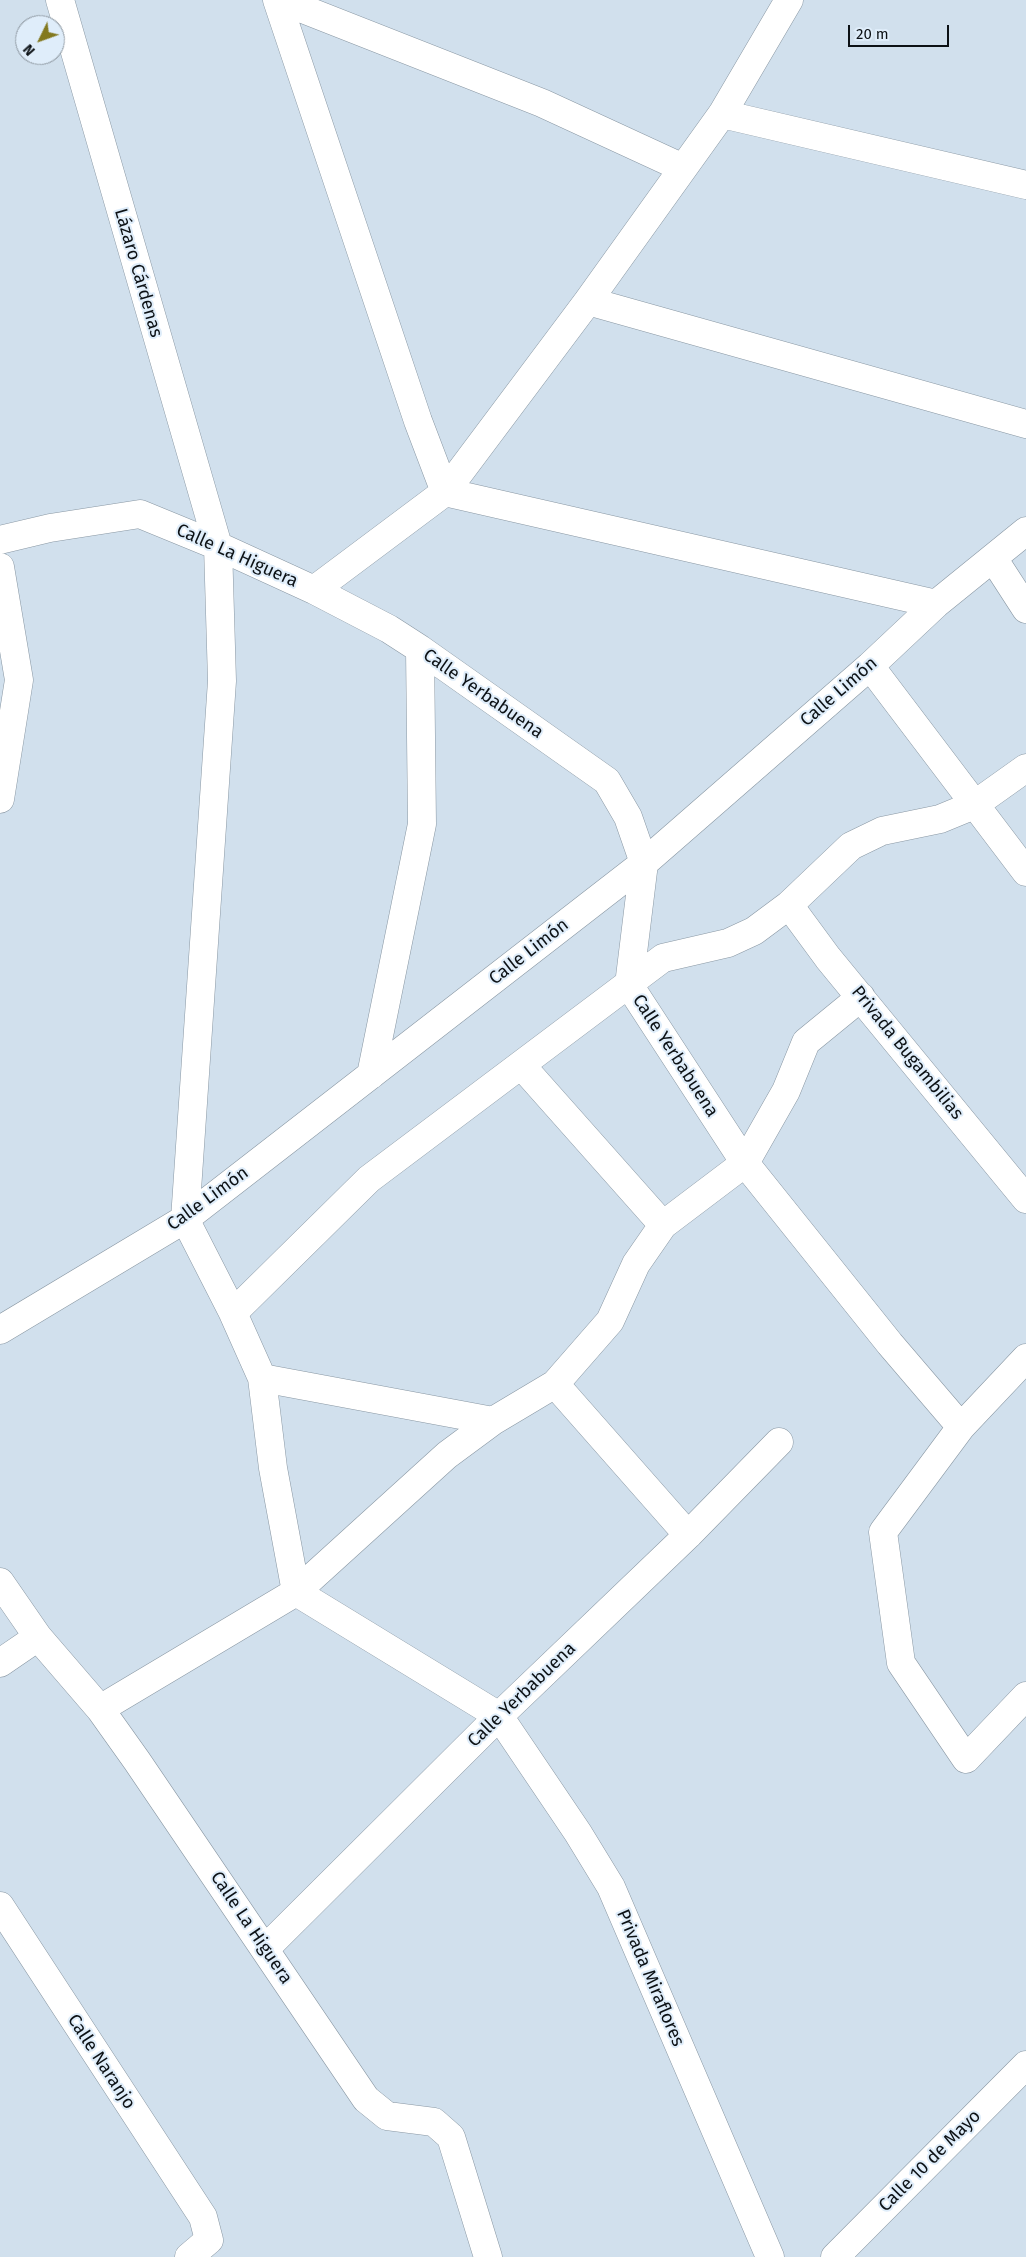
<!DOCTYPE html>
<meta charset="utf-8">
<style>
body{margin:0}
#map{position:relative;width:1026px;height:2257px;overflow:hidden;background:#d1e0ed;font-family:"Fira Sans",sans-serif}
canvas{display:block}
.north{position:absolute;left:15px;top:15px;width:50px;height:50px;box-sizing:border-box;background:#dfedfa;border:1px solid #8b959e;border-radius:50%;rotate:228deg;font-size:14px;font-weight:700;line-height:20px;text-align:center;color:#0c1115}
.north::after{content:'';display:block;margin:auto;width:18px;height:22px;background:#83791f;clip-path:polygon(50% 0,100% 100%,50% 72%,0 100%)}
.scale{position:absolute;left:848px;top:25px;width:101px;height:22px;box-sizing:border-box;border:2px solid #0c1115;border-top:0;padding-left:6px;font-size:15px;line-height:18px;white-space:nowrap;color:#0c1115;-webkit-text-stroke:4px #dfedfa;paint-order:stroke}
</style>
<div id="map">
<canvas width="1026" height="2257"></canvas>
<div class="north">N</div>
<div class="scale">20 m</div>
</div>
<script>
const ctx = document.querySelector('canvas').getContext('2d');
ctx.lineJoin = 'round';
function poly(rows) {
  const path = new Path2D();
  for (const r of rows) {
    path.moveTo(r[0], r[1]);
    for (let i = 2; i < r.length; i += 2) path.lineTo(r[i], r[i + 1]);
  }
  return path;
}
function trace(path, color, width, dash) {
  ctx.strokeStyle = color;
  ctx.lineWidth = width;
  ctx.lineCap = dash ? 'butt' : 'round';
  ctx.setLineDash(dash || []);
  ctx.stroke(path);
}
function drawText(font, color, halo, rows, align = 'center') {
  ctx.font = font + ' "Fira Sans",sans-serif';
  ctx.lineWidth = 4;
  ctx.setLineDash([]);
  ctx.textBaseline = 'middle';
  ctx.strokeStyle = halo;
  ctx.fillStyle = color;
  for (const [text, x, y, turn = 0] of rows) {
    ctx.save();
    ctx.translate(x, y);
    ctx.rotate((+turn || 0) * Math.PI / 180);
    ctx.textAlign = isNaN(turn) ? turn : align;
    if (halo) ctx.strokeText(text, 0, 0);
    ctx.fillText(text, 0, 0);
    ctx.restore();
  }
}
const minor = poly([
 [60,0,218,546,222,681,185,1219,233,1313,262,1378,273,1468,296,1592,499,1716,578,1833,611,1887,770,2257],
 [277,0,418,421,445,492],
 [280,0,542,103,683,168],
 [722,114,1026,185],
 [588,301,1026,424],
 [445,492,936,604],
 [0,540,50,528,140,514,218,546,314,590,445,492,588,301,722,114,789,0],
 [993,558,1026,609],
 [0,567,19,680,0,799],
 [314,590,389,629,420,649,607,781,628,817,644,863,629,985,745,1163,890,1344,961,1427],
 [870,666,1026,872],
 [789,905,828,958,1026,1199],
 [521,1065,663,1225],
 [371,1075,422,824,420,649],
 [233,1313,369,1179,663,958,728,943,754,931,789,905,851,846,882,831,940,819,974,805,1026,768],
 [0,1330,185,1219,644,863,870,666,936,604,1026,531],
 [1026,1358,961,1427,883,1532,901,1663,966,1759,1026,1696],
 [262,1378,493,1421],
 [555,1384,688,1535],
 [0,1582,38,1637,100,1709,137,1761,366,2099,387,2116,434,2122,451,2137,488,2257],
 [0,1663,38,1637],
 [100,1709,296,1592,447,1455,493,1421,555,1384,610,1321,636,1264,663,1225,745,1163,786,1091,806,1042,861,997],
 [0,1906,203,2217,209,2240,189,2257],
 [265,1949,499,1716,688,1535,779,1442],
 [835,2257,1026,2065]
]);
const streetNames = [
 ["Lázaro Cárdenas",138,273,74],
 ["Calle La Higuera",237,556,24],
 ["Calle Limón",839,692,-41],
 ["Calle Yerbabuena",483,694,35],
 ["Calle Limón",529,952,-38],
 ["Privada Bugambilias",907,1053,51],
 ["Calle Yerbabuena",675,1056,57],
 ["Calle Limón",208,1199,-36],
 ["Calle Yerbabuena",522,1695,-44],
 ["Calle La Higuera",251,1928,56],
 ["Privada Miraflores",650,1978,67],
 ["Calle Naranjo",101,2062,57],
 ["Calle 10 de Mayo",930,2161,-45]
];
trace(minor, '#8997a3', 29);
trace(minor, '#fff', 28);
drawText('18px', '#0c1115', '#dfedfa', streetNames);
</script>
